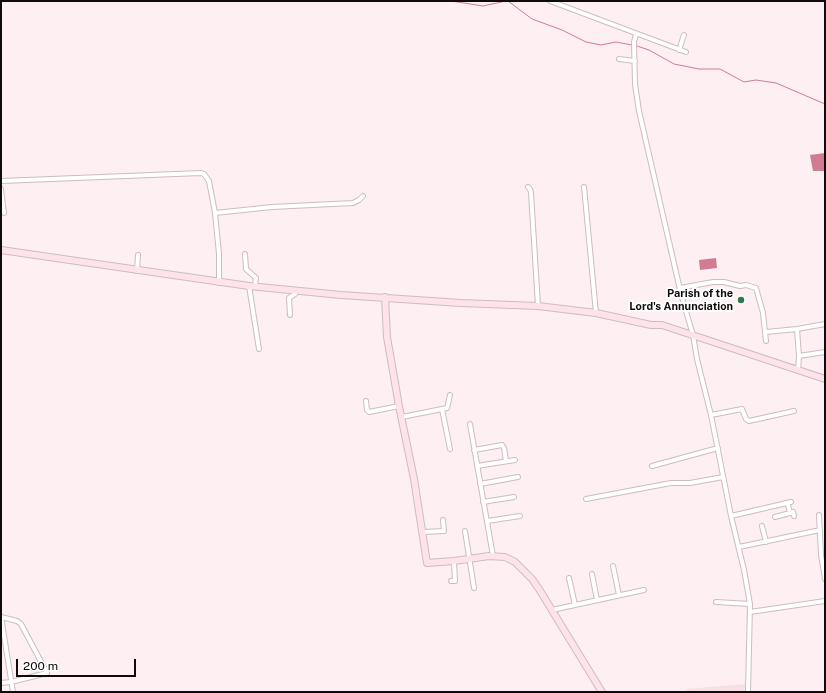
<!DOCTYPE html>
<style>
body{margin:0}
#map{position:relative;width:826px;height:693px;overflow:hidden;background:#fdeff2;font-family:"Public Sans",sans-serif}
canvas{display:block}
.frame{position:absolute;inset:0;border:2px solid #0f0a0b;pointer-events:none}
.scale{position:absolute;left:16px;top:659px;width:120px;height:18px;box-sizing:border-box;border:2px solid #0f0a0b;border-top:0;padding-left:5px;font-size:12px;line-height:14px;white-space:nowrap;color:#0f0a0b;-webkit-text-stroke:3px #fff;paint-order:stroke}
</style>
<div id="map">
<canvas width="826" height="693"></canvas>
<div class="frame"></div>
<div class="scale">200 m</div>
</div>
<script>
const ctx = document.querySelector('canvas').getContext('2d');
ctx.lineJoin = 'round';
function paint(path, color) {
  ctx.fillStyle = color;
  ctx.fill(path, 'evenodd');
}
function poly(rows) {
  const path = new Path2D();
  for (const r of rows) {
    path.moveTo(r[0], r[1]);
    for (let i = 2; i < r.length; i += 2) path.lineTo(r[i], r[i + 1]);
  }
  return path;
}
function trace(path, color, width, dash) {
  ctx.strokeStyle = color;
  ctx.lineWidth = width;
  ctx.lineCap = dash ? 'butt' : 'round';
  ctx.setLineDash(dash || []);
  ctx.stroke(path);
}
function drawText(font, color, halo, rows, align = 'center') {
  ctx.font = font + ' "Public Sans",sans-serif';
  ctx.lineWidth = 4;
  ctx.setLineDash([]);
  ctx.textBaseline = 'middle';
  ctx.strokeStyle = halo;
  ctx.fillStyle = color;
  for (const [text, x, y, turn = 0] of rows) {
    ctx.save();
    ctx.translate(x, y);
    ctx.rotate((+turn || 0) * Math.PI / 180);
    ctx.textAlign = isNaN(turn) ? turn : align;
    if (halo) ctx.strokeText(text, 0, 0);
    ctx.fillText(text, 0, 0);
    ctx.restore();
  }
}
const built = poly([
 [746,684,746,692,687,692,686,689]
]);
const water = poly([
 [825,153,825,171,813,171,810,155],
 [716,258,717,268,700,270,699,260]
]);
const stream = poly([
 [451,1,483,6,506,1],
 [508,1,532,19,562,30,586,42,601,45,616,42,632,45],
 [637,46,649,50,674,64,699,69,720,69,744,82,756,80,776,83,825,104]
]);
const street = poly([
 [550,1,686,52],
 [636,34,634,42,635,84,639,111,681,294,693,335,697,359,711,415,731,516,744,570,750,604,748,692],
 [679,50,684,35],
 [619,59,635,61],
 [1,181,201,173,204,174,209,181,215,213,219,254,219,283],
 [528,187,530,189,531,193,538,306],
 [584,187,596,313],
 [1,189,4,213],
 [215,213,272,207,353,203,359,200,363,196],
 [245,254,246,269,256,278,255,286],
 [137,271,138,255],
 [249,286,259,349],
 [680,288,713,282,724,282,740,286,746,285,756,288,763,313,766,341],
 [290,315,289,298,295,294,297,290],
 [797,329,799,356,798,371],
 [766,332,797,329,825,324],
 [799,356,825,352],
 [366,401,367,410,369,412,399,406],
 [442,409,450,449],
 [711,415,742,409,746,419,749,421,794,411],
 [402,417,447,408,450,395],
 [470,424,493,556],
 [474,450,502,445,504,448,506,461],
 [477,466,515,460],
 [652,466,718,448],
 [480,484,518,477],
 [586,499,671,483,690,483,723,477],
 [483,502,514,497],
 [786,503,788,505,790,513,793,512,794,516],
 [819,515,821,555,825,579],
 [731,516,791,502],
 [775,517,790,513],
 [487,521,520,516],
 [762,526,766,542],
 [465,531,474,588],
 [423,532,444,531,443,520],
 [739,547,820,530],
 [613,566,619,595],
 [592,574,597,600],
 [569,578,575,605],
 [451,581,455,581,454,561],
 [716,602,750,604],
 [552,610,644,590],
 [750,612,825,601],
 [1,617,17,621,21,624,47,673,11,682,1,683],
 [1,617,13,692]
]);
const secondary = poly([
 [1,250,249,286,341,295,461,303,538,306,596,313,651,325,662,325,825,379],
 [385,297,387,337,399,406,414,479,427,563,454,561,489,556,505,557,515,562,532,579,539,589,602,692]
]);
const markers = [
 [741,300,4,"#297b4c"]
];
const poiNames = [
 ["Parish of the",733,294],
 ["Lord's Annunciation",733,307]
];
paint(built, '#f7e0e4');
paint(water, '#d17c91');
trace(stream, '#d17c91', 1);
trace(street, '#cbbdc0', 6);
trace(secondary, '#cbbdc0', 8);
trace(street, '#fff', 4);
trace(secondary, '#ffe3ea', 6);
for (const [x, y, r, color] of markers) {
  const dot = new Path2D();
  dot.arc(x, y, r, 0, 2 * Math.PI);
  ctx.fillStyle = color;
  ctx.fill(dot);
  trace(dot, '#fff', 1.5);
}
drawText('bold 11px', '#0f0a0b', '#fff', poiNames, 'right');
</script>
